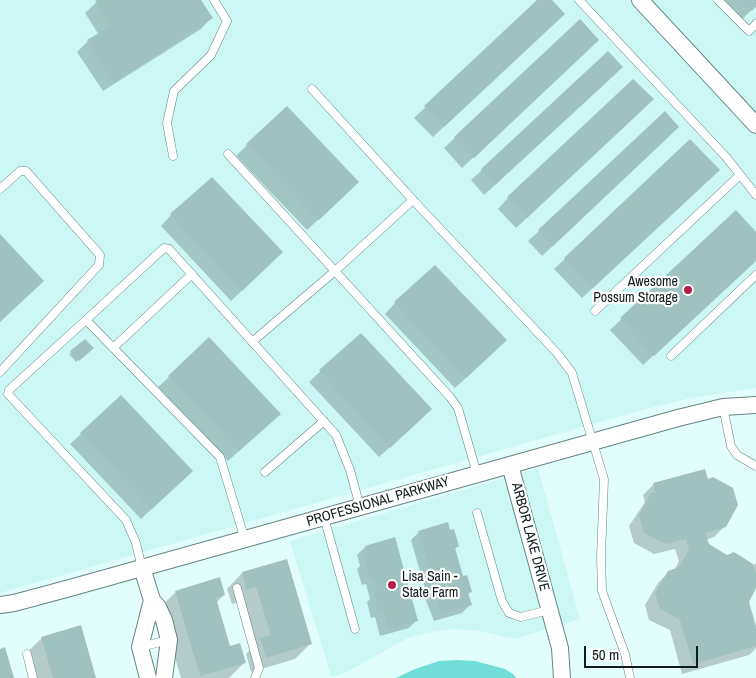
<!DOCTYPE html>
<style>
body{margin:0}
#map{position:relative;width:756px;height:678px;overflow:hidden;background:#e2fefc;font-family:"Archivo Narrow",sans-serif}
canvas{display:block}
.scale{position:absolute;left:584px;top:646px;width:114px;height:22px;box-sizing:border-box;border:2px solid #0f1c1b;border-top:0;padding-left:6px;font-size:15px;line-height:18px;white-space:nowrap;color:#0f1c1b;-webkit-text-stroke:4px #fff;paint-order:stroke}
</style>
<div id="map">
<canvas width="756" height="678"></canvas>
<div class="scale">50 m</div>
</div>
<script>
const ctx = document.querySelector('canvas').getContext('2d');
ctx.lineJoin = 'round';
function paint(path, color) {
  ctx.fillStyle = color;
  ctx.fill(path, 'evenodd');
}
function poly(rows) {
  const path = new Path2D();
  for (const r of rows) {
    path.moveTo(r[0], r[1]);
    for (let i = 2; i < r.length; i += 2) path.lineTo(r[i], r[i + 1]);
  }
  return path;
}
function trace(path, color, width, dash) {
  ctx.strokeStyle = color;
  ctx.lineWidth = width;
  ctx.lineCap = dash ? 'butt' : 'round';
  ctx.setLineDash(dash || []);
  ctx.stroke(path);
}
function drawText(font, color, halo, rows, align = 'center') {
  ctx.font = font + ' "Archivo Narrow",sans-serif';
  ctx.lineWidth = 4.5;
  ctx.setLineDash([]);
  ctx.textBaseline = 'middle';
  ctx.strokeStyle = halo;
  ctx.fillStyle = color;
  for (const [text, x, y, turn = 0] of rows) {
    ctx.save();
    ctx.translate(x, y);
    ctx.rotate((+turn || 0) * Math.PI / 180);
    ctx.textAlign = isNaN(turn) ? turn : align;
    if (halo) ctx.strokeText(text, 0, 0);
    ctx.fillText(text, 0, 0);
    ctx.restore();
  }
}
const built = poly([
 [0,0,756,0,756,388,691,398,638,411,0,593],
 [538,468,580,619,515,639,479,631,453,629,426,633,408,638,354,668,337,676,331,676,290,541]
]);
const water = poly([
 [457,660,475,661,505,669,514,675,516,678,396,678,415,669,439,661]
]);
const shadow = poly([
 [99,0,200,0,211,18,201,29,103,91,77,52,88,41,99,35,85,13],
 [539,0,551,0,553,24,433,137,414,118],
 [720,0,756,0,756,6,740,21],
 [579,21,587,51,462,168,444,148],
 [611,78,484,195,471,180,482,170],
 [642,110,516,228,498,209,508,198],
 [667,138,542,256,528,241,539,231],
 [247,145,347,193,307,230,236,156],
 [708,180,582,298,554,269,565,259],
 [736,212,756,233,756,260,643,365,610,330],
 [171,215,271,263,231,301,161,226],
 [395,303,495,351,455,388,385,314],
 [361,334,420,420,379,457,309,382],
 [85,340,92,348,76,362,69,354],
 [169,377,269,424,228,461,158,387],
 [81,434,181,481,141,519,70,444],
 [654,484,725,526,714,537,706,540,708,545,726,556,752,566,756,563,756,585,747,602,756,631,756,648,749,655,682,674,670,630,649,620,645,605,658,583,669,572,674,571,679,561,675,549,654,554,634,543,629,526,645,502,643,495],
 [419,532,458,546,454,550,462,577,471,591,467,595,470,605,462,613,434,621,425,598,427,596,411,540],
 [365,547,417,620,409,628,380,636,375,617,371,618,367,602,370,599,366,584,362,585,357,569,360,566,357,555],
 [286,560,310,644,295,659,251,672,246,654,254,646,241,601,232,604,227,589,242,573],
 [176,592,224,595,216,603,229,647,244,663,229,678,181,678,160,607],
 [42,638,94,678,33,678,26,653]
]);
const building = poly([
 [97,0,201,0,213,18,114,82,87,40,111,26,95,1],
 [537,0,552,0,565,14,444,127,424,106],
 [741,0,756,0,756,7,751,11],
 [580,19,599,40,474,158,454,137],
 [608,51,623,67,495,185,481,169],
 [633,79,654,99,527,218,507,197],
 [287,106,359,182,319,220,246,144],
 [665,111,679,127,553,246,538,230],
 [690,139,720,170,593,288,564,258],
 [212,177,283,252,242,291,170,214],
 [736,210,756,232,756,261,654,356,620,318],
 [0,234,44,281,0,322],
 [435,265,507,340,466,378,394,302],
 [361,333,432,409,390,448,319,370],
 [209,337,281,414,239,451,168,376],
 [85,339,94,348,79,361,70,351],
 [121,395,193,471,152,509,80,433],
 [705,469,708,479,713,477,733,488,738,505,726,527,705,533,709,544,727,555,734,552,753,564,756,573,756,588,749,602,756,626,756,646,693,664,680,620,660,609,655,593,668,571,679,567,689,550,686,539,666,544,644,533,639,515,651,493,655,492,653,483],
 [448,522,450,530,454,529,459,546,455,548,463,576,467,575,472,592,468,593,472,605,442,614,433,588,435,588,418,531],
 [395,537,418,621,388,629,383,610,379,611,374,593,378,592,374,577,370,578,365,560,368,559,365,546],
 [287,559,312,644,266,658,260,638,271,635,256,587,247,590,242,572],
 [220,577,225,595,216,598,230,646,240,643,246,663,200,676,175,591],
 [81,625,96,678,53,678,41,637],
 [5,647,14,678,0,678,0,649]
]);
const service = poly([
 [579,0,726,157,756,195],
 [718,0,749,31,756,24],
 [312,89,413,200],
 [228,154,450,397,458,408,477,474],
 [173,156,167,123,174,91,211,55,227,21,214,0],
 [0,189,20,171,26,171,100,255,99,265,0,372],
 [595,311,740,175],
 [86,320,164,248,169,249,336,435,350,470,360,507],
 [252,342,335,271,413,200,557,353,572,373,604,479,601,557,602,591,625,654,630,678],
 [113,348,192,274],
 [671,356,756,275],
 [723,407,731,446,737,455,756,466],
 [265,472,324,421],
 [477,513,502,601,509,613,521,617,549,610],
 [324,517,355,629],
 [142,568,136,543,126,520,8,394,9,390,86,320,220,457,245,540],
 [237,588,259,668,255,678],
 [140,647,169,640],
 [27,654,33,678]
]);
const minor = poly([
 [640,0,756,125],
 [510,465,560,648,562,678],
 [142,568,152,600,158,607,164,620,169,640,164,678],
 [0,605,14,603,70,588,678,418,723,407,756,405],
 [148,678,140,647,152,600]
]);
const markers = [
 [688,290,5,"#b11f4a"],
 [392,585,5,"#b11f4a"]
];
const poiNames = [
 ["Awesome",678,282],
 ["Possum Storage",678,298],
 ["Lisa Sain -",402,577,"left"],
 ["State Farm",402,593,"left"]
];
const streetNames = [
 ["PROFESSIONAL PARKWAY",378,502,-16],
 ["ARBOR LAKE DRIVE",530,537,75]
];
paint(built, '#cbf8f5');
paint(water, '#70ded7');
paint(shadow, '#0003');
paint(building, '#9fc1bf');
trace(service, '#648482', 9);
trace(minor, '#648482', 18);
trace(service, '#fff', 8);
trace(minor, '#fff', 16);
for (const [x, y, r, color] of markers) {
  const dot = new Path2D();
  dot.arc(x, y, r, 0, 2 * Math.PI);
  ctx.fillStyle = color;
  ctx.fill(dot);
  trace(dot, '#fff', 2);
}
drawText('14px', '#0f1c1b', '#fff', poiNames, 'right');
drawText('14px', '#0f1c1b', '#fff', streetNames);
</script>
